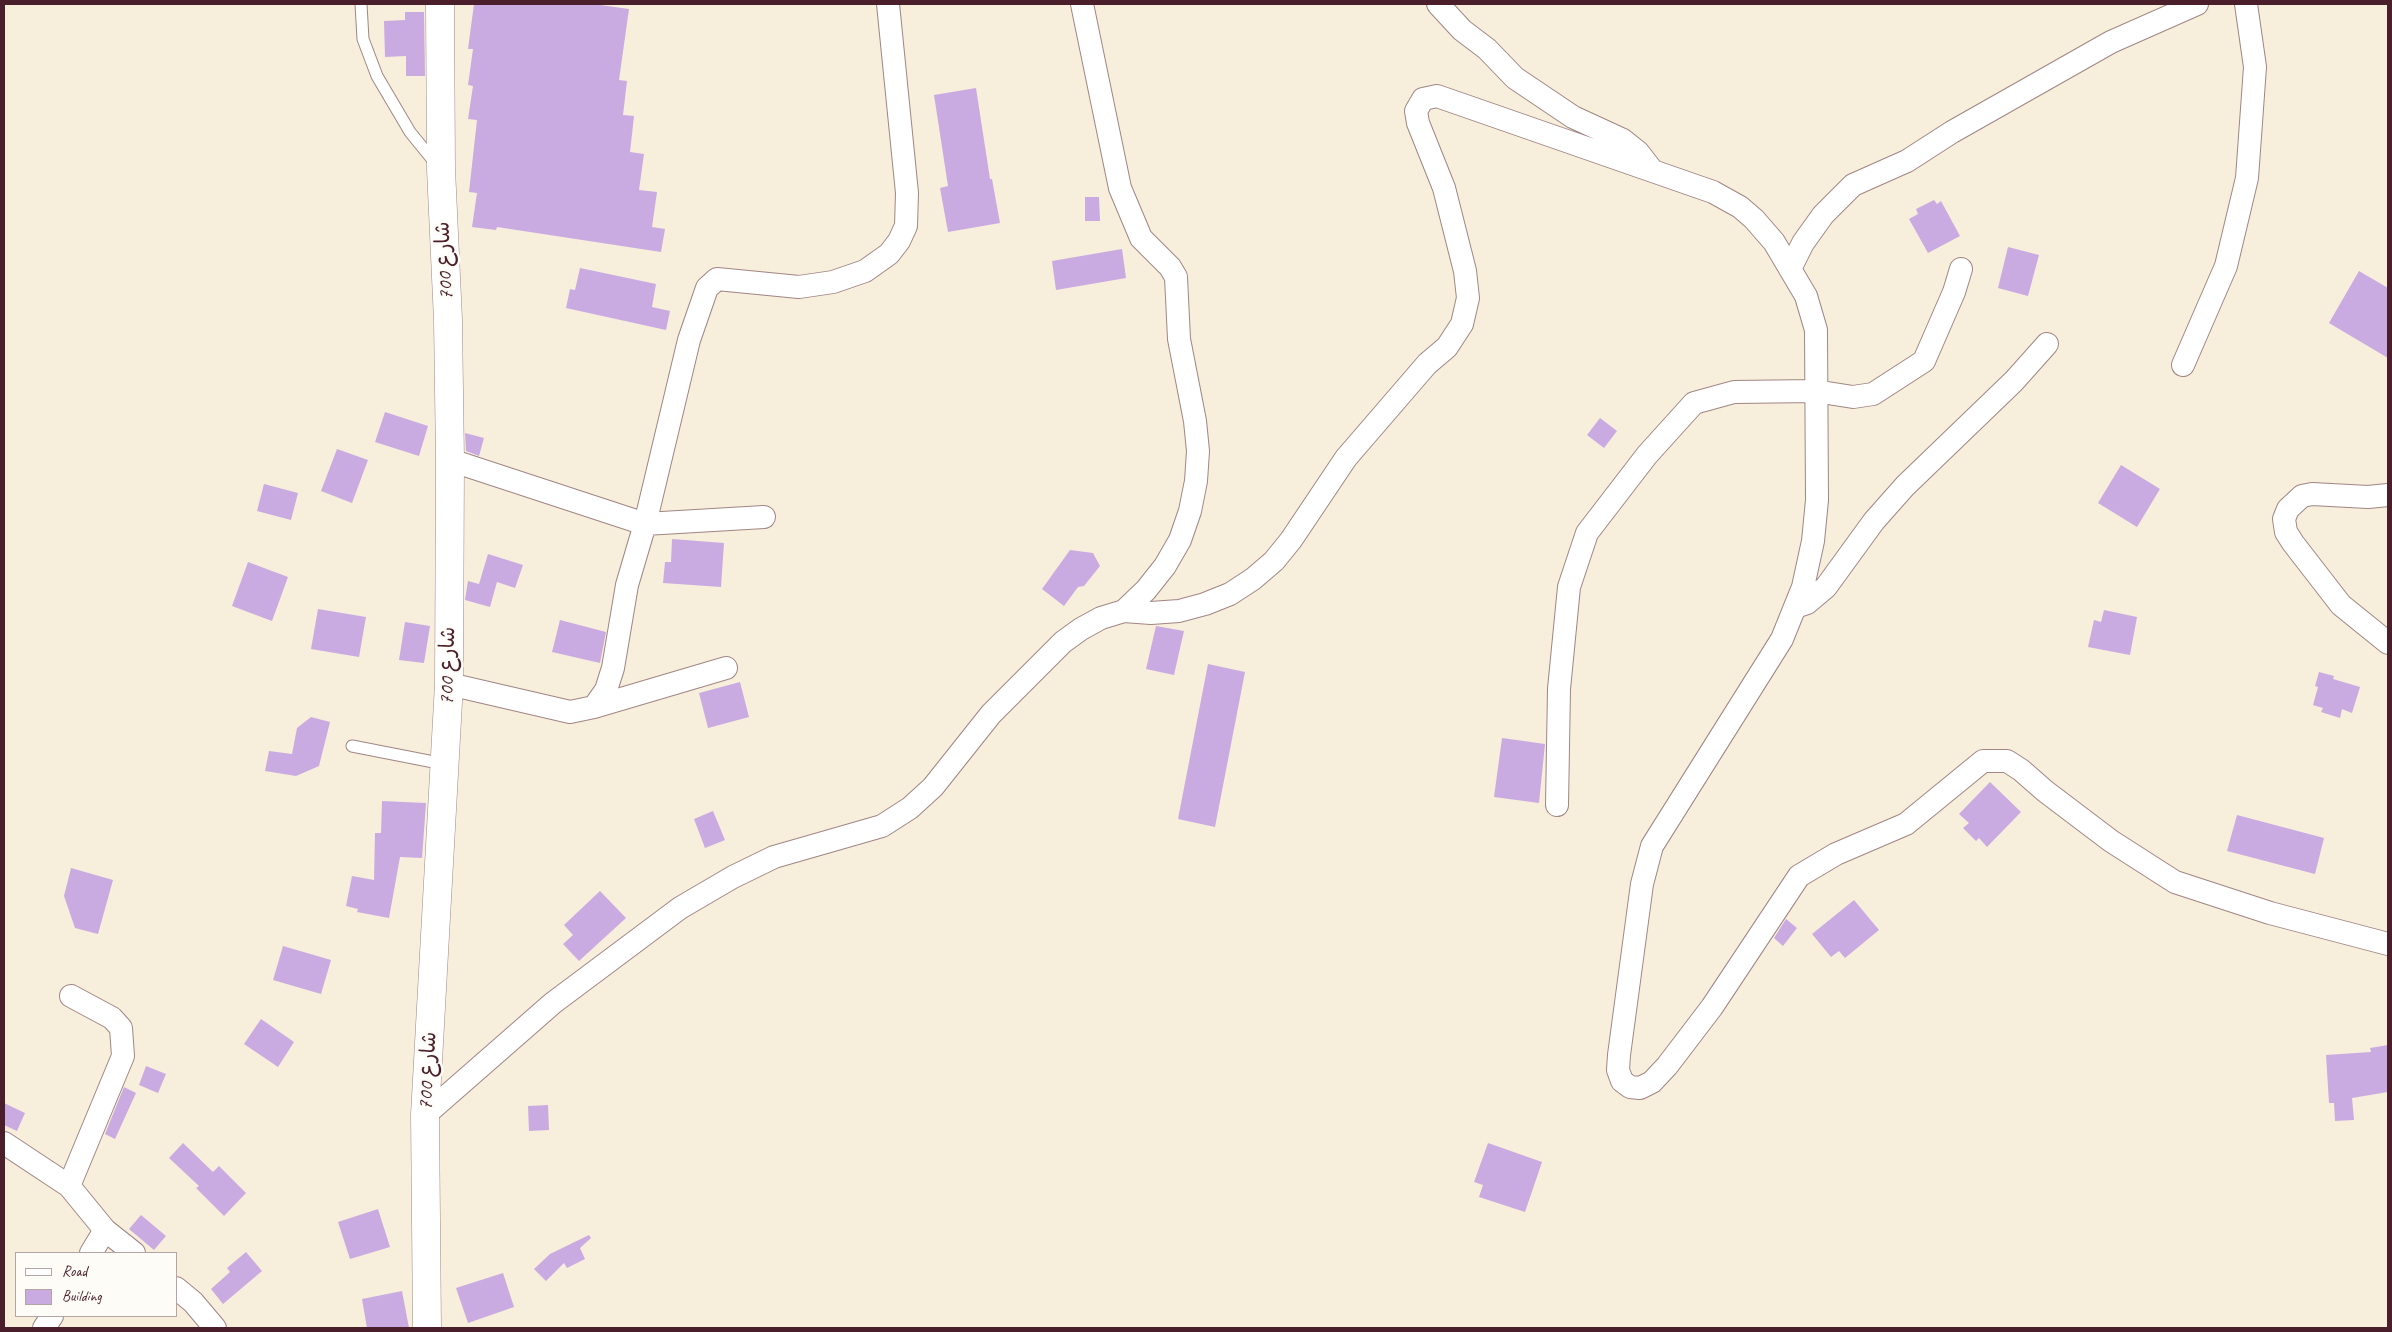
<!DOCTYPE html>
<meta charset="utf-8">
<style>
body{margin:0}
#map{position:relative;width:2392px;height:1332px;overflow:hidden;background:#f7eedc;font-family:Caveat,sans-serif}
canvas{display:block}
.frame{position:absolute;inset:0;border:5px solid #4a1f2b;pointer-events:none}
.legend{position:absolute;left:15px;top:1252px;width:162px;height:65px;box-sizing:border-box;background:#fdfcf7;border:1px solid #b5a4a5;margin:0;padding:6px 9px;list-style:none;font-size:15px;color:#4a1f2b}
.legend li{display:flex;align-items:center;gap:10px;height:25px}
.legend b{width:25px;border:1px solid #b5a4a5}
</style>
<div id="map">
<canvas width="2392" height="1332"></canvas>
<div class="frame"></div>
<ul class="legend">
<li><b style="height:6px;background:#fff"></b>Road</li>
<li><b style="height:14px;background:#c9abe1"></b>Building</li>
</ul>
</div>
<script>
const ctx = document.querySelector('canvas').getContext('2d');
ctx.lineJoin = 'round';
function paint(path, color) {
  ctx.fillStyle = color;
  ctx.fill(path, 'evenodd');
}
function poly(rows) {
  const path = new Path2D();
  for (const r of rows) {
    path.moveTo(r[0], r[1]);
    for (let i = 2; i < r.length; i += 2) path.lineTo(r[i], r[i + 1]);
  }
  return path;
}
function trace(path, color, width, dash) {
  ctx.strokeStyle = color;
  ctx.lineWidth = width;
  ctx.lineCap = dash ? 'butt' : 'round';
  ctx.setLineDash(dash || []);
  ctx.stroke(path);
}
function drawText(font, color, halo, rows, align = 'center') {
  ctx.font = font + ' Caveat,"Playpen Sans Arabic",sans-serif';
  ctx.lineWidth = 5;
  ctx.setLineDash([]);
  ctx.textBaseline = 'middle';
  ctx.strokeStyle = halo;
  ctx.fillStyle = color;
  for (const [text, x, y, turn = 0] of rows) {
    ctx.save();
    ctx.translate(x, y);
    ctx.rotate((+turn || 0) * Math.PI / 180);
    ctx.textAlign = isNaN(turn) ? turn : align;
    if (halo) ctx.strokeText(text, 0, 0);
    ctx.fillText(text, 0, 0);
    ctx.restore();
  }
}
const building = poly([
 [474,4,593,4,629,9,619,80,627,81,623,115,634,116,630,152,644,154,639,190,657,192,652,227,665,229,661,252,497,227,496,230,472,227,477,193,469,192,477,120,468,119,473,86,468,85,473,49,468,49],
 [405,12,424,12,425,76,406,76,406,56,385,57,384,21,405,20],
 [976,88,990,179,992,179,1000,223,948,232,940,188,948,186,934,95],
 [1085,197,1099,197,1100,221,1085,221],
 [1934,200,1937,204,1941,201,1960,236,1928,253,1909,219,1918,214,1916,209],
 [2008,247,2039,255,2028,296,1998,288],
 [1122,249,1126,278,1056,290,1052,261],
 [580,268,656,284,652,307,670,311,666,330,566,308,570,289,575,290],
 [2359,271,2388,288,2388,358,2329,323],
 [385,412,428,426,419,456,375,442],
 [1600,418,1617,431,1604,448,1587,435],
 [465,433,484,438,479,456,466,451],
 [337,449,368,460,352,503,321,491],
 [2121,465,2160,489,2137,527,2098,503],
 [264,484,298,493,291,520,257,511],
 [672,539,724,543,721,587,663,583,665,562,671,562],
 [1070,550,1093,553,1100,566,1084,586,1078,587,1064,606,1042,589],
 [488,554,523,565,515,588,497,582,490,607,465,600,468,581,479,584],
 [248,562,288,577,272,621,232,606],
 [318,609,366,617,359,657,311,649],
 [2104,610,2137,617,2130,655,2088,647,2094,620,2101,622],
 [560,620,606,632,600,663,552,652],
 [405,622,430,626,424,663,399,660],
 [1156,626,1184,631,1174,675,1146,669],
 [1208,664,1245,672,1215,827,1178,819],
 [2319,672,2334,676,2333,679,2360,687,2352,713,2342,709,2340,718,2321,712,2323,708,2313,705,2318,687,2315,686],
 [740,682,749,717,708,728,699,693],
 [311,717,330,722,319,766,296,776,265,771,269,751,292,754,297,728],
 [1502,738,1545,744,1539,803,1494,797],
 [1990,782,2021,812,1987,847,1979,838,1976,841,1963,828,1969,823,1959,814],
 [382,801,426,803,422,858,400,857,389,918,357,912,358,909,346,906,352,876,374,880,375,833,381,833],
 [713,811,725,840,705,848,694,819],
 [2237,815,2324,838,2315,874,2227,851],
 [71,868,113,880,98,934,75,928,64,896],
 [600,891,626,918,579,961,563,944,573,935,564,925],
 [1854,900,1879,930,1845,958,1839,951,1831,957,1812,934],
 [1786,919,1797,928,1783,946,1774,938],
 [283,946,331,960,321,994,273,980],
 [261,1019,294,1042,278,1067,244,1044],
 [2388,1045,2388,1092,2352,1098,2354,1120,2335,1121,2334,1103,2329,1103,2326,1055,2371,1052,2370,1048],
 [146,1066,166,1074,158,1093,139,1085],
 [124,1087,136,1093,115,1139,105,1134],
 [4,1103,25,1113,17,1131,4,1125],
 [548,1105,549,1130,529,1131,528,1106],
 [183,1143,213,1172,219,1166,246,1193,224,1216,196,1188,199,1186,169,1158],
 [1488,1143,1542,1162,1525,1212,1479,1197,1483,1185,1474,1182],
 [378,1209,390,1247,350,1259,338,1222],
 [141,1215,166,1236,154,1250,129,1229],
 [589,1235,591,1238,580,1248,585,1259,567,1268,564,1263,546,1281,534,1269,550,1254],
 [246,1252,262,1271,223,1304,211,1289,230,1272,227,1268],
 [503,1273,514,1307,468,1323,456,1288],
 [402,1291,409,1328,367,1328,362,1299]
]);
const lane = poly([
 [361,4,363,39,377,76,410,132,436,164],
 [352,746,444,764]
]);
const street = poly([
 [1082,4,1120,188,1141,238,1170,267,1176,277,1179,339,1195,421,1198,451,1196,481,1190,511,1180,540,1165,566,1146,590,1124,611],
 [1438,4,1462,30,1487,49,1515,78,1573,117,1623,140,1638,152,1652,170],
 [1790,269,1803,243,1823,215,1853,185,1907,161,1952,132,2111,42,2197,4],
 [2183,365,2226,266,2247,178,2255,67,2246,4],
 [450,460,645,524,764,517],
 [2388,495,2368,497,2312,494,2302,496,2288,509,2284,519,2286,532,2293,543,2341,605,2388,643],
 [1795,607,1807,603,1826,587,1874,521,1905,486,2014,381,2047,344],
 [449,684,570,712,594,707,606,690,613,668,627,585,645,524,689,340,707,288,717,279,799,287,833,282,865,271,889,254,899,241,906,226,907,193,888,4],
 [594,707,726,668],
 [1557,805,1559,689,1569,587,1587,533,1647,455,1694,403,1734,392,1815,391,1853,397,1873,394,1924,361,1954,292,1961,269],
 [425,1115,553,1003,680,908,733,877,774,857,882,826,910,808,933,787,991,714,1063,642,1081,629,1101,618,1124,611,1151,613,1179,611,1205,604,1230,594,1253,579,1274,561,1291,540,1346,458,1427,364,1447,347,1462,324,1468,298,1465,271,1444,188,1418,123,1416,111,1423,99,1437,96,1713,192,1740,207,1754,219,1774,242,1806,296,1816,330,1817,500,1813,541,1803,587,1782,639,1652,846,1642,884,1619,1055,1618,1070,1622,1081,1630,1087,1640,1088,1652,1082,1667,1066,1712,1007,1799,876,1836,854,1906,824,1983,761,2007,761,2021,770,2045,791,2111,841,2175,882,2270,913,2388,944],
 [4,1143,69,1186,105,1230,134,1253],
 [69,1186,123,1056,121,1028,112,1018,71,996],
 [91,1253,105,1230],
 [176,1288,193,1302,215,1328],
 [44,1328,52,1316]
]);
const secondary = poly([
 [427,1328,425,1115,449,684,450,460,448,320,441,169,440,4]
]);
const streetNames = [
 ["شارع 700",445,261,-93],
 ["شارع 700",448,666,-89],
 ["شارع 700",428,1071,-87]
];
paint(building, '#c9abe1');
trace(lane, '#a08684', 13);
trace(street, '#a08684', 24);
trace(secondary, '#a08684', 29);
trace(lane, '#fff', 11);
trace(street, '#fff', 22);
trace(secondary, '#fff', 28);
drawText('21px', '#4a1f2b', '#fdfcf7', streetNames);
</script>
